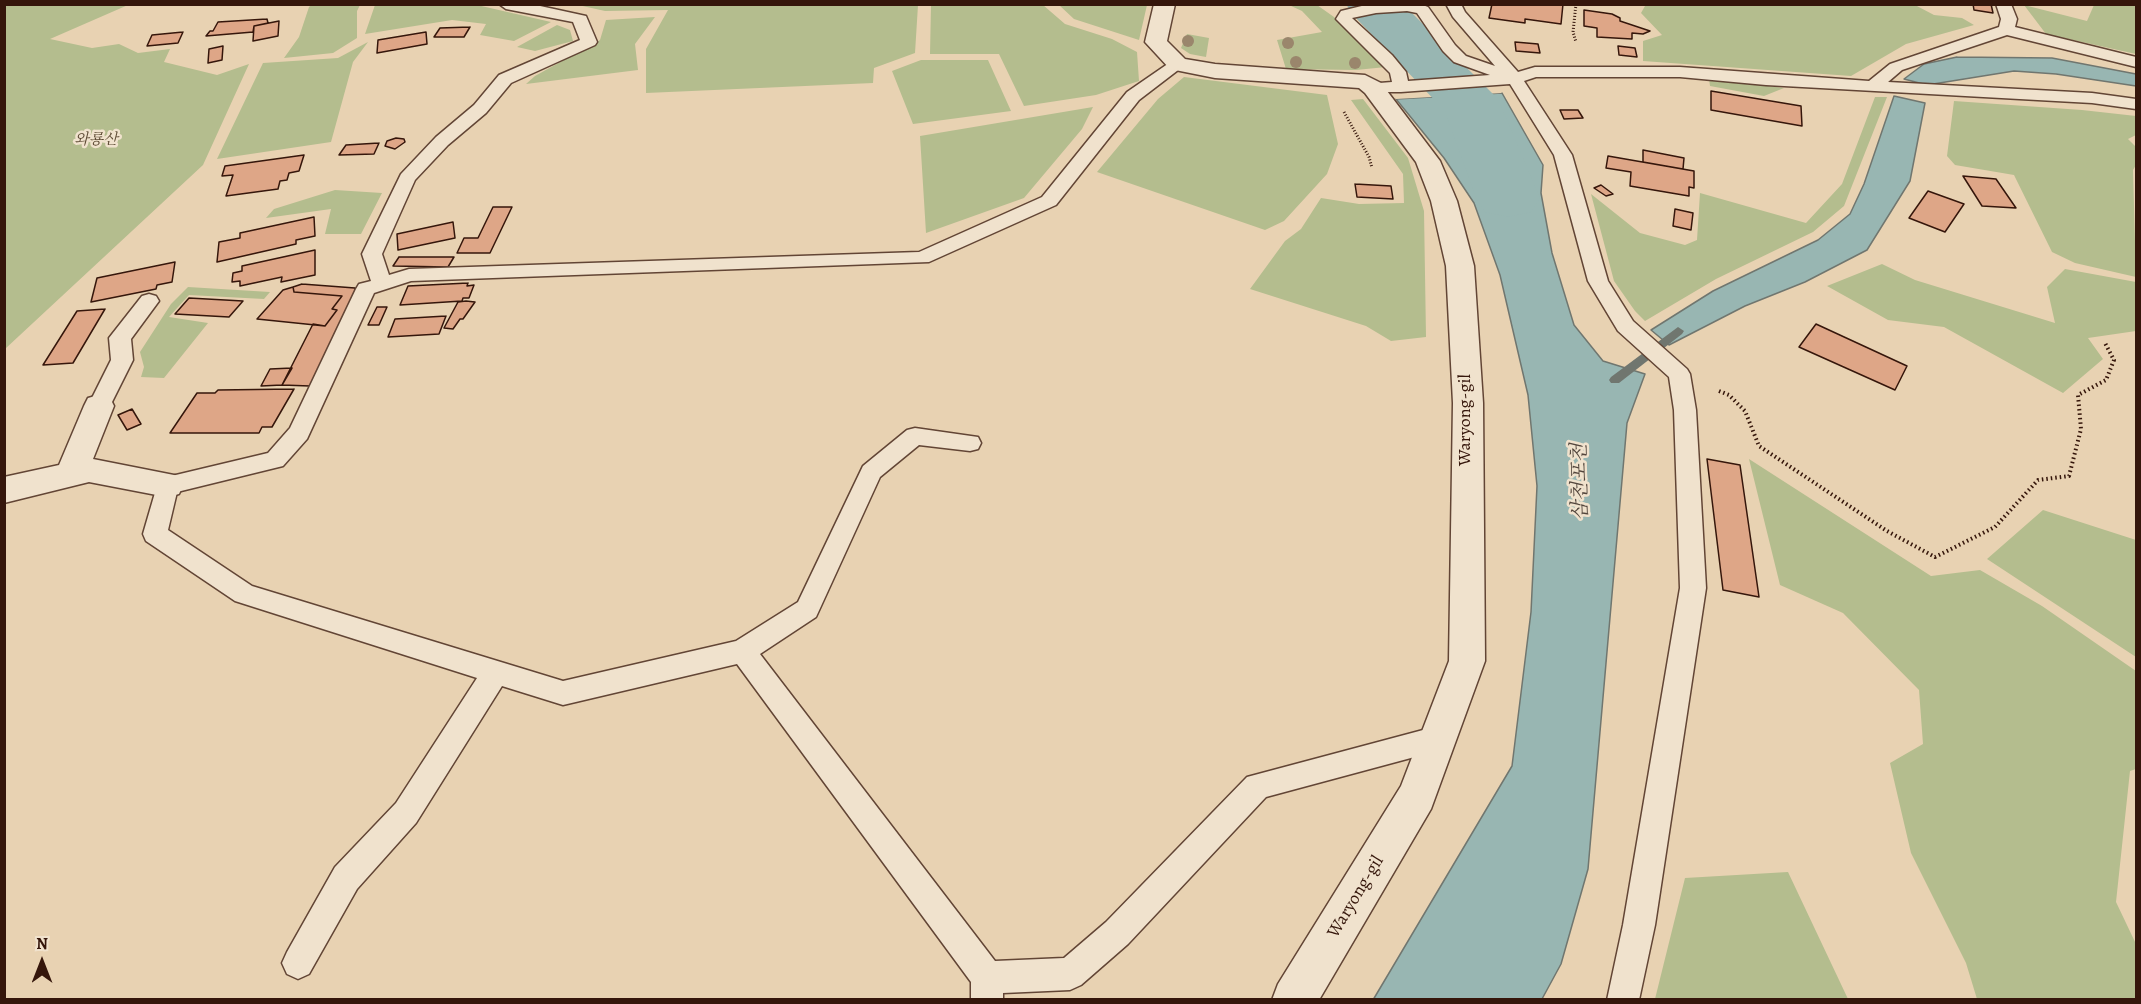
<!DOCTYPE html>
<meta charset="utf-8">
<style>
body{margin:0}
#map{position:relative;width:2141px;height:1004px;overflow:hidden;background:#e8d2b2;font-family:Alegreya,serif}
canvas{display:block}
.frame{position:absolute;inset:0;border:6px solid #35160b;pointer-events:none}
.north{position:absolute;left:12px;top:932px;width:60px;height:60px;-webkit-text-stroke:4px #f0e2cd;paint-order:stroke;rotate:0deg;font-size:16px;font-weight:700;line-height:24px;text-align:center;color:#35160b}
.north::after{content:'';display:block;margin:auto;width:21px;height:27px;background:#35160b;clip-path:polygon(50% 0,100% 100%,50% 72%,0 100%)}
</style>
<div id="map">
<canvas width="2141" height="1004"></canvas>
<div class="frame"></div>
<div class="north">N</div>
</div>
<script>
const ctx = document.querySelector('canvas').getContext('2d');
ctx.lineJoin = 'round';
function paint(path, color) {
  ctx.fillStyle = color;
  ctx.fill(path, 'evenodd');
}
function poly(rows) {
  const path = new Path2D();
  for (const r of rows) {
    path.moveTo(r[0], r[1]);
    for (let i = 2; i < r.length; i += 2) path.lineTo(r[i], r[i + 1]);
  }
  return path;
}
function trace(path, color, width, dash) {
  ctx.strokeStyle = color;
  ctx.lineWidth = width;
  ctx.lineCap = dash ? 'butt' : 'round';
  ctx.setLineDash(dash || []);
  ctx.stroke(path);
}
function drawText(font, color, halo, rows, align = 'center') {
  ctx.font = font + ' Alegreya,"Noto Serif KR",serif';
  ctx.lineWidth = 5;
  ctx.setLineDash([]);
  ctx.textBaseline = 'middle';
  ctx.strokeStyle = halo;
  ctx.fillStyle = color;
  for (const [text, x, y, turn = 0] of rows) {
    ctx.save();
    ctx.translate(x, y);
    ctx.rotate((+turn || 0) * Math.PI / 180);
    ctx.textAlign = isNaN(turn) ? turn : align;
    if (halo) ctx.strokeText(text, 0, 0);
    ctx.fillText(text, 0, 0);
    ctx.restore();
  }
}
const green = poly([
 [5,4,128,5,50,39,92,48,119,44,138,53,170,49,164,62,217,75,249,64,203,165,5,349],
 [312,4,360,5,357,11,357,38,333,53,284,58,299,37,309,7],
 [1649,4,1915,5,1934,15,1962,18,1974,25,1906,44,1851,76,1643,61,1643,41,1662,35,1641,13,1645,6],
 [375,5,477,5,551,22,514,41,480,35,486,24,452,20,365,34],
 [578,5,918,5,915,53,874,68,873,83,646,93,646,49,668,10,605,11],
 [931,5,1043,5,1065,24,1112,39,1137,52,1139,81,1096,95,1024,106,999,54,930,54],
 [1059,5,1147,5,1139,40,1074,19],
 [1289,5,1317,5,1334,17,1386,67,1356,70,1286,69,1277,40,1322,32,1302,11],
 [2024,5,2087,21,2094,5,2136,5,2136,54,2046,34],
 [655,17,635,44,638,70,526,84,535,76,600,40,606,20],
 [557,25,570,30,573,41,535,51,517,47],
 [1187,34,1209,38,1206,57,1190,54,1181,48],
 [368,42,353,62,331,142,217,159,263,63,338,58],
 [921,60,988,60,1011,111,913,124,892,71],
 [1184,77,1327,95,1338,144,1327,174,1284,221,1265,230,1097,172,1158,99],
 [1709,79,1784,88,1764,96,1710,86],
 [1875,97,1887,97,1844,206,1813,232,1716,279,1645,321,1635,311,1614,281,1591,194,1640,233,1685,245,1697,240,1700,193,1806,223,1842,184],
 [1363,99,1408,158,1424,211,1426,337,1391,341,1366,326,1250,289,1285,241,1301,229,1321,198,1359,204,1404,203,1403,174,1351,100],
 [1954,101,2082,110,2136,116,2136,135,2128,139,2136,147,2136,165,2133,170,2136,277,2075,263,2052,252,2014,175,1955,165,1947,156],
 [1093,107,1082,129,1024,198,926,233,920,136],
 [335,190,382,193,361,234,325,234,331,209,266,218,274,209],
 [1882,264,1915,280,2055,323,2047,287,2065,269,2136,282,2136,331,2088,338,2103,359,2063,393,1944,327,1888,320,1827,286],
 [188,287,270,292,264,299,189,295,169,317,208,323,164,378,141,377,144,367,140,352,171,304],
 [1749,459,1931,576,1980,570,2042,606,2136,671,2136,769,2130,771,2116,902,2136,944,2136,999,1977,999,1966,963,1911,853,1890,763,1923,744,1919,690,1843,613,1780,585],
 [2043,510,2136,540,2136,657,1987,559],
 [1788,872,1848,999,1655,999,1685,878]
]);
const water = poly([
 [1957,57,2052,58,2136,74,2136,86,2056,74,2014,71,1927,85,1904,79,1924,64,1957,57],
 [1502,93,1543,165,1541,193,1552,253,1574,325,1603,361,1645,374,1627,423,1588,869,1561,964,1542,999,1373,1000,1512,766,1531,612,1537,486,1528,395,1500,275,1474,203,1444,158,1396,99,1502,93],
 [1894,96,1925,103,1910,181,1867,250,1805,282,1745,306,1669,345,1651,330,1713,291,1818,240,1850,214,1864,184,1894,96]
]);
const pier = poly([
 [1499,90,1502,93,1396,99,1394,96]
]);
const stream = poly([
 [1678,327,1684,331,1682,334,1619,383,1611,383,1609,380,1611,377,1678,327]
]);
const river = poly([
 [1346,4,1403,4,1493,94,1501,106,1540,198,1531,212,1508,217,1485,212,1476,198,1445,111,1353,15,1346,4]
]);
const building = poly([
 [1492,4,1563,4,1561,24,1525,19,1525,23,1489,18,1492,4],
 [1973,4,1991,4,1993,13,1974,10,1973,4],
 [1584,10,1612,14,1620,18,1620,21,1650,31,1643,34,1632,33,1632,39,1597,37,1597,28,1584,26,1584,10],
 [267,19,268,23,254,26,253,32,206,36,210,31,213,31,218,22,267,19],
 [279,21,278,36,253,41,254,26,279,21],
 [470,27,464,37,434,37,440,28,470,27],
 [183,32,178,43,147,46,152,35,183,32],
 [426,32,427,44,377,53,378,40,426,32],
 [1515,42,1538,44,1540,53,1516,51,1515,42],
 [223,46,222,60,208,63,209,49,223,46],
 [1618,46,1635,48,1637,57,1619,55,1618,46],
 [1711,91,1801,106,1802,126,1711,110,1711,91],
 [1560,110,1578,110,1583,118,1564,119,1560,110],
 [396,138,404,139,405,142,395,149,385,146,387,141,396,138],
 [379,143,374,154,339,155,346,145,379,143],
 [1643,150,1684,158,1683,169,1643,162,1643,150],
 [304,155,299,171,289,173,287,180,280,181,278,189,226,196,233,175,222,176,225,166,304,155],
 [1608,156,1694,171,1694,188,1689,187,1689,196,1630,186,1631,172,1606,168,1608,156],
 [1963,176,1996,179,2016,208,1982,206,1963,176],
 [1355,184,1391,186,1393,199,1357,197,1355,184],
 [1601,185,1613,194,1606,196,1594,188,1601,185],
 [1928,191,1964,204,1945,232,1909,218,1928,191],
 [493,207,512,207,490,253,457,253,464,238,478,238,493,207],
 [1675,209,1693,213,1691,230,1673,226,1675,209],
 [314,217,315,236,296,240,296,244,217,262,219,242,240,238,240,233,314,217],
 [453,222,455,238,398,250,397,234,453,222],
 [315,250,315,275,281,282,282,277,240,286,240,281,232,282,233,273,242,271,242,266,315,250],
 [399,257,454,257,448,267,393,266,399,257],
 [175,262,172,282,157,285,156,289,91,302,97,278,175,262],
 [468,283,467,286,474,285,469,298,463,298,462,301,400,305,408,286,468,283],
 [302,284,355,288,355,294,310,386,282,385,313,324,325,326,337,310,332,309,342,296,294,292,293,287,302,284],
 [293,287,294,292,342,296,332,309,337,310,325,326,257,319,283,290,293,287],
 [189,298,243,301,229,317,175,314,189,298],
 [466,301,475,302,463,319,460,319,453,329,444,328,458,302,466,301],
 [377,307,387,307,379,325,368,325,377,307],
 [105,309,73,363,43,365,77,311,105,309],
 [446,316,439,334,388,337,395,319,446,316],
 [1816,324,1907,366,1895,390,1799,347,1816,324],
 [292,368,282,385,261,386,270,369,292,368],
 [294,389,272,427,262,427,259,433,170,433,197,393,215,393,218,390,294,389],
 [132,409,141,424,127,430,118,415,132,409],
 [1707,459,1740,465,1759,597,1723,590,1707,459]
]);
const pathFar1 = poly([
 [1576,4,1573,32,1576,42],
 [1344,112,1369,157,1372,168]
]);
const path = poly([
 [1719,391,1729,395,1745,411,1759,446,1887,531,1935,557,1995,527,2038,480,2069,476,2081,429,2078,395,2106,380,2114,360,2105,343]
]);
const lane = poly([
 [499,4,531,4,586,16,597,42,595,45,511,83,486,113,448,145,415,180,382,254,389,275,409,269,919,252,1042,197,1127,92,1172,61,1184,61,1186,64,1139,100,1056,205,929,262,411,281,374,293,307,439,283,466,177,492,168,530,252,586,563,681,736,641,798,602,863,466,907,430,915,428,978,437,981,443,978,449,970,451,919,445,880,477,816,617,760,654,995,961,1064,958,1106,922,1247,777,1438,726,1448,730,1452,739,1448,748,1266,797,1128,944,1081,985,1070,990,1003,993,1003,1000,971,1000,971,982,737,664,563,705,502,686,416,823,357,889,309,974,298,979,287,974,282,963,287,952,335,867,396,803,477,678,235,601,146,541,143,534,159,479,268,453,290,428,356,289,359,284,371,281,362,254,401,174,436,137,474,105,499,75,580,40,573,22,506,9,499,4],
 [1370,4,1420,4,1428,7,1455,45,1466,56,1495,66,1453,17,1446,4,1461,4,1465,12,1518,72,1535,67,1680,67,1869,81,1890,64,1999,27,2001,19,1996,4,2011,4,2017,19,2015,27,2136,57,2136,67,2007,35,1902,70,1888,82,2092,93,2136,99,2136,109,2092,103,1766,85,1680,77,1536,77,1524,81,1572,155,1608,281,1633,321,1687,369,1690,374,1696,410,1706,588,1655,925,1639,1000,1607,1000,1623,925,1680,588,1674,410,1669,377,1618,331,1588,281,1554,155,1510,84,1401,92,1367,92,1365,88,1367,84,1392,82,1390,73,1336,19,1341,11,1370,4],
 [1407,11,1417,13,1443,51,1454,62,1490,75,1408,81,1406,72,1392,55,1352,18,1376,13,1407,11],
 [149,294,156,296,159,301,131,339,133,360,107,412,99,414,91,412,88,406,111,360,109,338,142,296,149,294]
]);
const street = poly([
 [1154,4,1175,4,1167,41,1185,59,1215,64,1365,75,1381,83,1440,161,1457,201,1474,266,1483,403,1485,661,1431,809,1319,1000,1272,1000,1278,984,1401,786,1449,661,1453,403,1446,266,1431,201,1416,162,1365,93,1359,88,1215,78,1170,69,1145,42,1154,4],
 [99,395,110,398,114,406,93,459,179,476,183,485,179,494,167,497,89,482,4,503,4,477,59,465,84,406,88,398,99,395]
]);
const trees = [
 [1188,41],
 [1288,43],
 [1296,62],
 [1355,63]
];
const farParknames = [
 ["와룡산",96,140]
];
const streetNames = [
 ["Waryong-gil",1466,420,-90],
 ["Waryong-gil",1356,897,-59]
];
const waterNames = [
 ["삼천포천",1581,482,-91]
];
paint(green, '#b4bd8e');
paint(water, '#98b6b2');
trace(water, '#70766f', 1.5);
paint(pier, '#e8d2b2');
paint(stream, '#70766f');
paint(river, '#98b6b2');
paint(building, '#dea687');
trace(building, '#35160b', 1.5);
trace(lane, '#624535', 3);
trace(street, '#624535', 3);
trace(pathFar1, '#35160b', 3, [1, 2]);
trace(path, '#35160b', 4, [1.5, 3]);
paint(lane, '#f0e2cd');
paint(street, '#f0e2cd');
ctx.fillStyle = '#9a866c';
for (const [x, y] of trees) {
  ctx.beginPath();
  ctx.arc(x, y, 6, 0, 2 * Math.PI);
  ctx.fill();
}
drawText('italic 15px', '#5b4832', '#f0e2cd', farParknames);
drawText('18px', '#35160b', '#f0e2cd', streetNames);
drawText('italic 20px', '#53463d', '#f0e2cd', waterNames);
</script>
